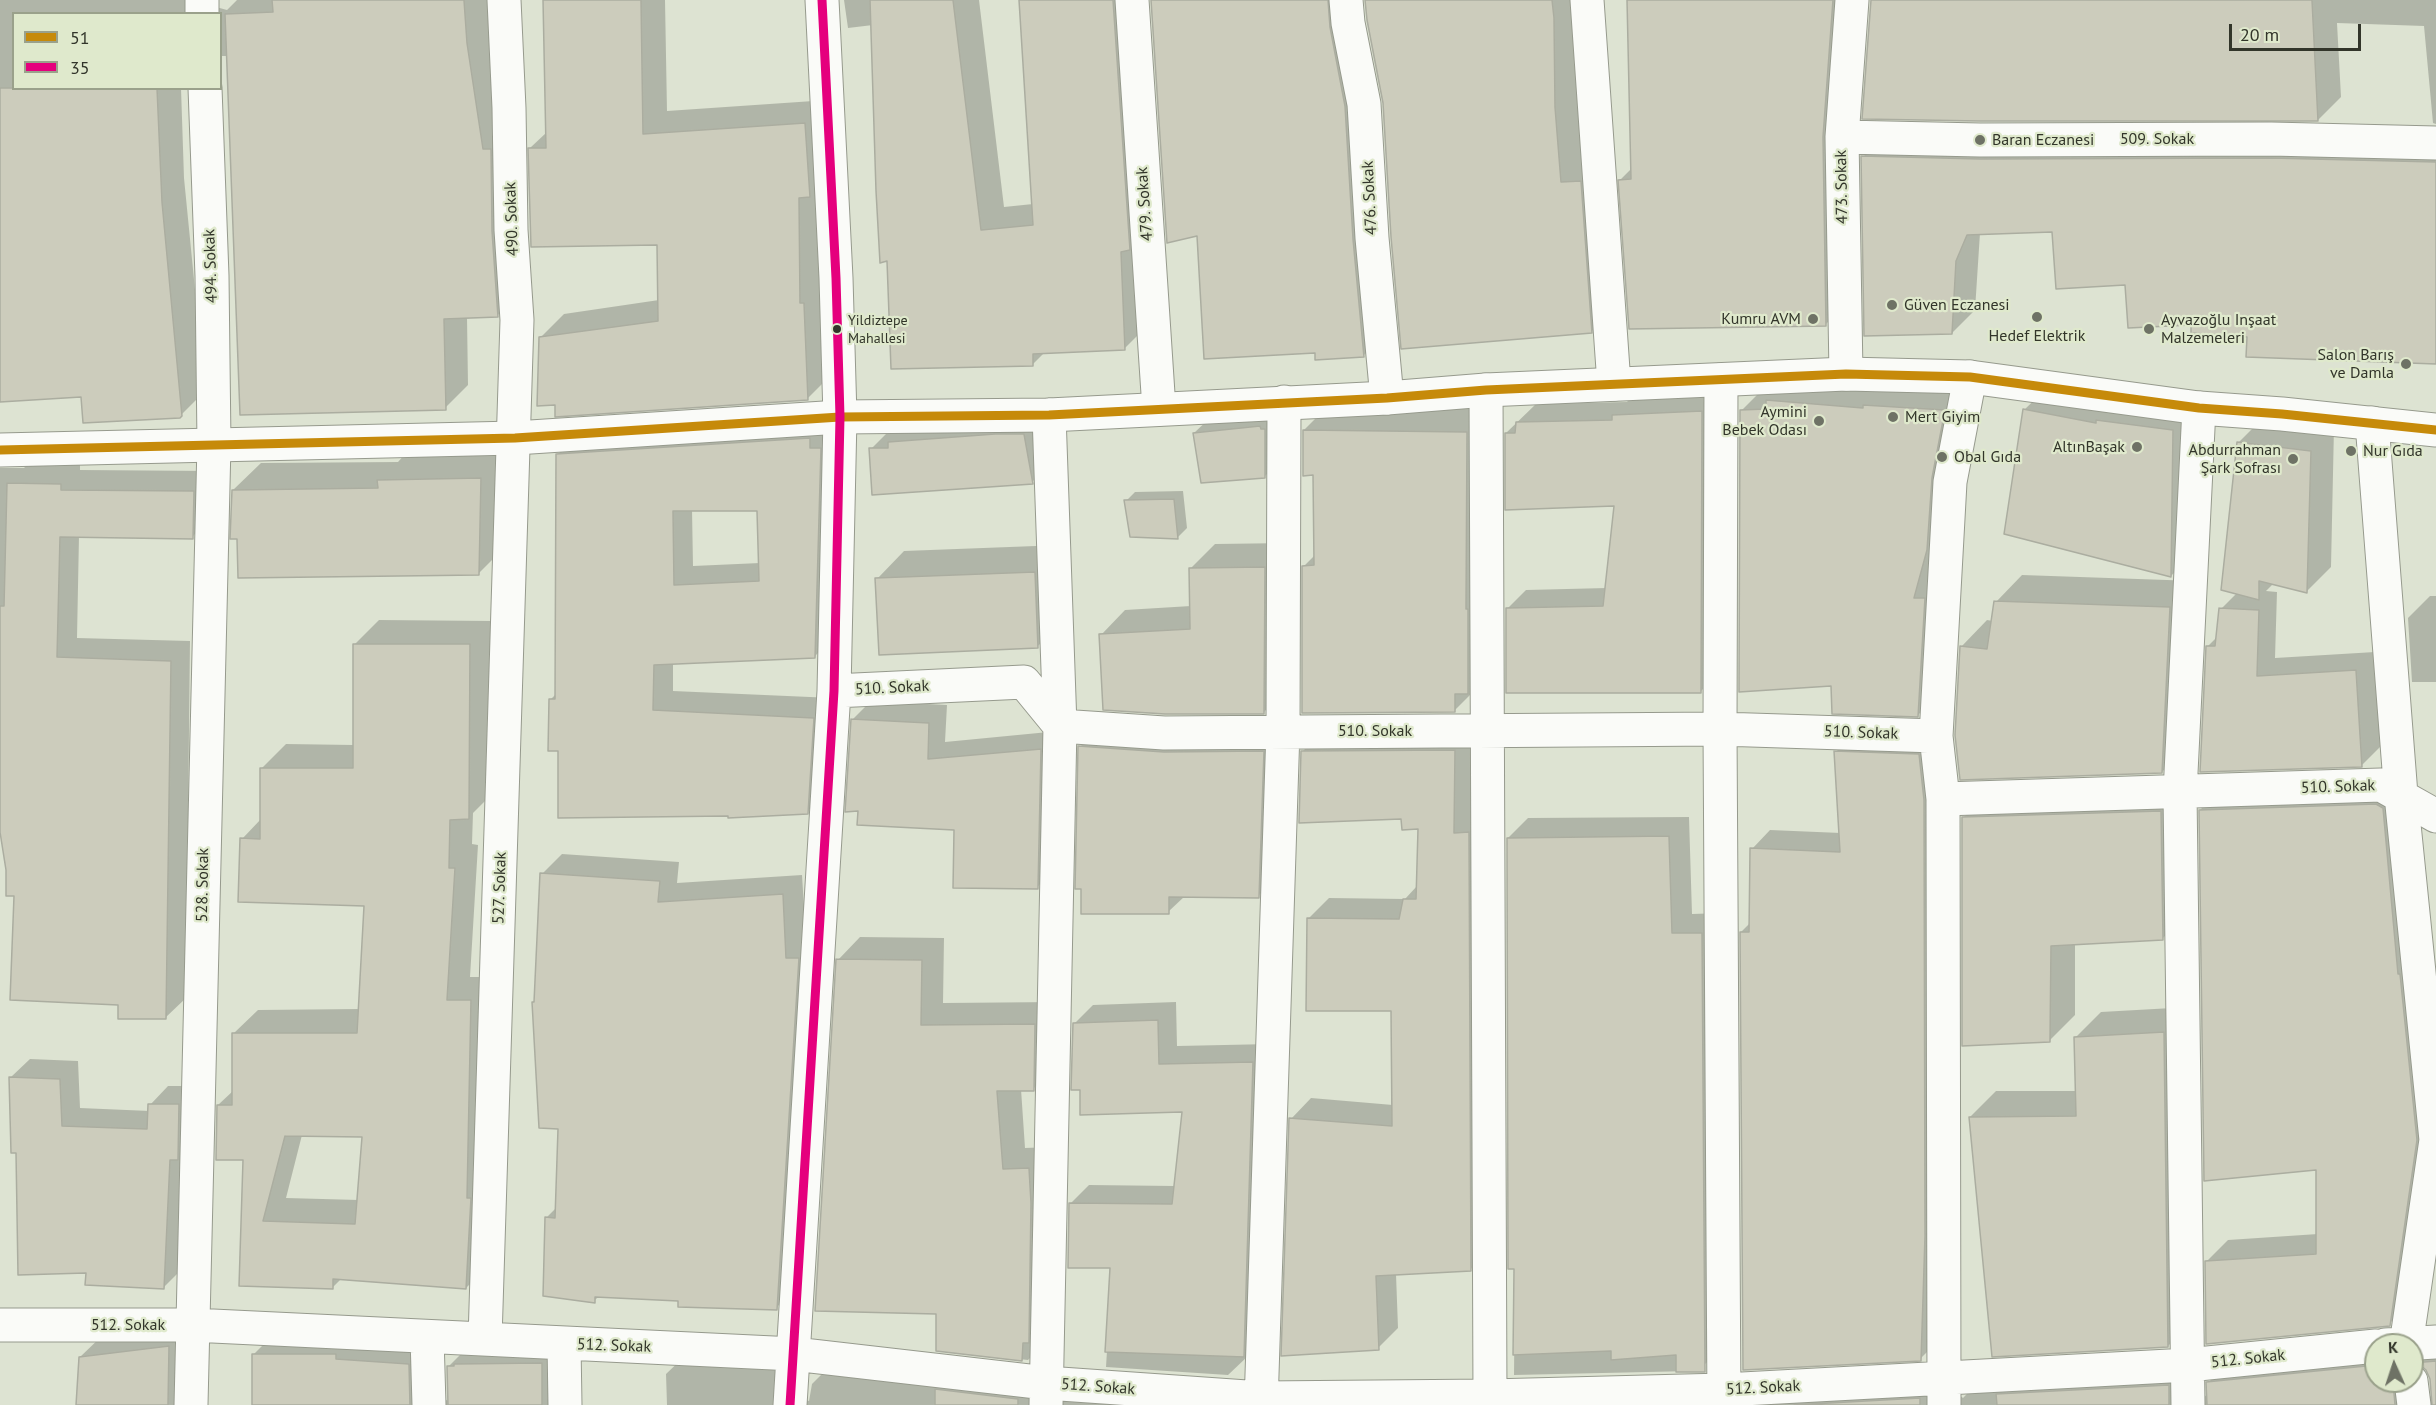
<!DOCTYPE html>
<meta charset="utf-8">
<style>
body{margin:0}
#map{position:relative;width:2436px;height:1405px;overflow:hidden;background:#dde3d2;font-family:"PT Sans",sans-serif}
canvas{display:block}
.legend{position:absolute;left:12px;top:12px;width:210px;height:78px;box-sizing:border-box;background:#dfe9cc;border:2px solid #9aa18b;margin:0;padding:8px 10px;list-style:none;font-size:18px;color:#32352a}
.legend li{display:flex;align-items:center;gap:12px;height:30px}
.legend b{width:30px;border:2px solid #9aa18b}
.north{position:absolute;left:2364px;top:1333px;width:60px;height:60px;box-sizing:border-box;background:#dfe9cc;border:2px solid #9aa18b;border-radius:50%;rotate:357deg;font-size:16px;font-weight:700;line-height:24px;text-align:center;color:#32352a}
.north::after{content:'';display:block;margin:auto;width:21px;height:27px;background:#6e7265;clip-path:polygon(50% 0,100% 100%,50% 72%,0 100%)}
.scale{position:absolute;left:2229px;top:24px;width:132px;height:27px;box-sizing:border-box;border:3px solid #32352a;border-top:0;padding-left:8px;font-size:18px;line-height:21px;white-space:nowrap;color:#32352a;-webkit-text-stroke:4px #dfe9cc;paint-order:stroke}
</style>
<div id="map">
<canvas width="2436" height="1405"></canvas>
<ul class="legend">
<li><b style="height:8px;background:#c68a0a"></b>51</li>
<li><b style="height:8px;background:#e5007d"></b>35</li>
</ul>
<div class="north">K</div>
<div class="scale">20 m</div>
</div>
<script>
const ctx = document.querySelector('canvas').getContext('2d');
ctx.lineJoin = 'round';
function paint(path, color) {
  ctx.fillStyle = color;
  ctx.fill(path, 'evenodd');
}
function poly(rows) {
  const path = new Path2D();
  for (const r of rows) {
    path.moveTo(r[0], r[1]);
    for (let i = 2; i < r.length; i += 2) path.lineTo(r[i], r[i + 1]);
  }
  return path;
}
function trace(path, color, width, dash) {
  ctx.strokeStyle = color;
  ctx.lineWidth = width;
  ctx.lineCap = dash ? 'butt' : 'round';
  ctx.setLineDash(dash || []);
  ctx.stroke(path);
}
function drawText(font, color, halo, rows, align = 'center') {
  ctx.font = font + ' "PT Sans",sans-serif';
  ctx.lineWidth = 4.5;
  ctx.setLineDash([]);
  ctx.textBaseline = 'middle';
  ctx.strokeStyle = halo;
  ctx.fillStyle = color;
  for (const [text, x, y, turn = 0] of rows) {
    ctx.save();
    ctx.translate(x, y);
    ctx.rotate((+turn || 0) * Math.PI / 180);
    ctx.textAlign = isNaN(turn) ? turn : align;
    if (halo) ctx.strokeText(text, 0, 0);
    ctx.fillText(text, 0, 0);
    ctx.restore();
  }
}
const shadow = poly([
 [0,0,209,0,216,7,227,10,237,0,488,0,521,292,497,316,467,317,468,385,445,408,228,56,220,56,220,14,14,14,14,88,181,88,184,178,205,391,181,415,83,395,0,400],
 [544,0,665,0,667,111,828,100,831,375,807,399,557,404,540,338,564,314,659,300,658,243,530,148,547,132],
 [844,0,979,0,1004,207,1033,204,1021,0,1138,0,1148,325,1124,349,1045,352,1033,364,889,260,873,25,848,28],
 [1152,0,1353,0,1388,331,1364,355,1316,351,1199,235],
 [1366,0,1578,0,1615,308,1591,332,1384,100],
 [1628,0,1854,0,1849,301,1826,324,1620,180,1632,168],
 [1872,0,2436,0,2436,124,2433,123,2424,26,2337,23,2341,97,2318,120],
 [1886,134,2436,139,2436,363,2248,335,2192,323,2126,283,2054,231,1980,233,1975,310,1952,333,1863,157],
 [2052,383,2200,403,2198,548,2171,576,2024,410],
 [1762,390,1964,390,1939,694,1918,715,1832,684,1741,411],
 [1720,393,1719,673,1701,691,1507,609,1526,590,1607,588,1616,504,1506,433,1536,404,1627,402,1632,396],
 [1327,407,1490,409,1478,687,1454,711,1304,566,1315,555,1315,473,1304,430],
 [1279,411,1283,458,1264,477,1194,433,1213,415],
 [1042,416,1051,464,1032,482,871,449,890,430],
 [2263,418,2334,427,2331,567,2307,591,2274,583,2266,591,2277,592,2275,658,2375,652,2380,747,2362,765,2208,646,2218,636,2221,609,2237,593,2238,443],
 [840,429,835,636,815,656,673,662,673,691,833,698,827,792,807,812,559,750,551,699,557,693,557,455,577,435],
 [692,509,758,510,760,563,693,566],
 [507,451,506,546,478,574,239,537,233,490,261,463,398,462,406,453],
 [28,464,80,465,80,470,214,471,212,517,192,537,79,536,77,638,190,641,186,998,165,1018,16,895,8,870,0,823,0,468,24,468],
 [1183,491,1187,528,1178,537,1126,501,1135,492],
 [1289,543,1288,687,1264,712,1101,635,1125,610,1191,606,1190,569,1215,544],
 [1062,545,1064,619,1037,647,877,579,904,551],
 [2022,575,2196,581,2188,745,2162,772,1961,647,1987,620,1993,621,1996,602],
 [2430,596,2436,596,2436,682,2412,682,2408,618],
 [379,620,493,621,492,794,473,813,472,844,478,845,470,977,494,977,490,1264,466,1288,342,1278,332,1288,240,1285,244,1158,218,1105,234,1090,234,1033,258,1010,360,1009,366,904,242,839,261,819,262,768,286,744,354,745,355,644],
 [302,1135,364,1135,359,1200,286,1198],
 [871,701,947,705,945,742,1059,731,1056,869,1037,887,955,828,859,810,852,720],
 [1098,728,1282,733,1277,878,1258,896,1185,896,1168,912,1080,747],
 [1474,730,1490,1250,1470,1270,1396,1274,1398,1328,1378,1348,1291,1119,1311,1098,1393,1105,1393,1010,1309,918,1329,898,1405,899,1417,886,1419,827,1303,751,1323,731],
 [1854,733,1937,736,1939,1340,1920,1359,1741,932,1750,923,1752,849,1770,830,1841,833,1836,752],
 [2399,783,2436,1094,2411,1302,2389,1324,2206,1262,2228,1240,2318,1234,2317,1169,2200,810,2222,788],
 [2186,786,2187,913,2163,938,2075,944,2075,1015,2050,1040,1963,818,1988,793],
 [1689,817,1692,914,1722,913,1725,1345,1704,1365,1692,1371,1514,1375,1515,1268,1508,838,1528,818],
 [562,854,679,862,677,883,802,875,806,939,796,1288,776,1308,680,1299,600,1295,594,1301,546,1218,557,1207,559,1127,533,1002,535,1000,542,874],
 [860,937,944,938,943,1003,1057,1002,1055,1067,1033,1089,1021,1089,1025,1148,1050,1147,1050,1338,1028,1360,937,1350,938,1313,838,960],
 [1176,1002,1177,1046,1271,1044,1247,1357,1228,1375,1106,1367,1112,1267,1070,1204,1089,1185,1175,1186,1184,1110,1081,1089,1074,1024,1093,1005],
 [2190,1007,2194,1320,2168,1346,1970,1117,1996,1091,2076,1091,2075,1038,2101,1012],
 [30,1059,78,1061,80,1108,150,1111,150,1105,168,1086,197,1086,182,1269,163,1288,87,1272,17,1152,11,1077],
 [193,1323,191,1405,77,1405,80,1357,105,1333],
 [276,1332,431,1341,443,1399,449,1401,448,1367,471,1344,564,1341,564,1405,253,1405,253,1355],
 [2429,1339,2418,1349,2416,1360,2436,1340,2436,1405,1766,1405,1789,1382,1950,1374,1953,1390,1963,1398,1989,1371,2194,1360,2196,1389,2207,1397,2208,1383,2233,1357],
 [2376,1345,2412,1345,2412,1381,2376,1381],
 [2417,1361,2428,1369,2433,1398,2424,1392,2420,1382],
 [689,1352,795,1358,802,1398,809,1401,812,1384,834,1362,1069,1402,1249,1405,667,1405,666,1374]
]);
const building = poly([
 [272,0,464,0,467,43,483,149,491,149,492,231,498,317,444,319,446,410,240,415,225,14,273,12,272,0],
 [543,0,641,0,643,134,805,123,810,197,799,198,800,303,804,303,808,400,555,417,555,405,537,406,539,337,658,321,657,245,531,247,528,148,546,148,543,0],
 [870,0,953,0,981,230,1033,225,1019,0,1113,0,1130,250,1121,252,1125,350,1033,354,1033,366,891,369,887,261,880,263,876,191,870,0],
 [1151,0,1328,0,1330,27,1345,106,1353,239,1364,357,1315,360,1315,353,1204,359,1197,236,1167,243,1151,0],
 [1365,0,1552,0,1554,18,1555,107,1561,182,1581,181,1592,333,1401,349,1391,237,1383,103,1367,20,1365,0],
 [1627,0,1833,0,1823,137,1826,326,1629,329,1618,180,1631,179,1627,0],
 [1871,0,2312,0,2318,121,1980,121,1862,119,1871,0],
 [0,88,157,88,162,202,182,416,180,418,83,423,81,397,0,402,0,88],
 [1861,156,1980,159,2271,158,2436,162,2436,364,2246,357,2247,337,2191,333,2191,325,2128,328,2125,285,2056,289,2052,232,1967,235,1956,261,1952,334,1864,336,1861,156],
 [1766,400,1863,408,1863,405,1945,410,1932,478,1927,550,1914,598,1925,598,1918,717,1832,714,1831,686,1739,692,1740,410,1766,409,1766,400],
 [2023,409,2096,423,2096,420,2173,430,2171,577,2004,534,2023,409],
 [1702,411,1701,693,1506,693,1506,608,1603,606,1614,506,1505,510,1505,433,1515,433,1516,422,1612,420,1612,415,1702,411],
 [1260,426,1261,429,1265,429,1265,478,1201,483,1193,433,1260,426],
 [1303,430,1467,432,1466,609,1468,609,1468,694,1455,694,1455,712,1302,713,1302,566,1314,565,1313,475,1303,476,1303,430],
 [995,434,1024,434,1033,484,872,495,869,448,888,448,888,442,995,434],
 [810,438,810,448,821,448,815,658,654,665,653,710,814,718,808,814,728,818,728,816,558,818,558,751,548,751,549,699,555,699,556,454,810,438],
 [673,511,757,511,759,581,674,585,673,511],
 [2237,442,2311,451,2307,593,2259,581,2259,600,2221,590,2237,442],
 [481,478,479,575,238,578,237,539,230,539,232,490,378,488,377,480,481,478],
 [7,483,61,484,61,490,194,491,193,539,60,537,57,657,171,661,166,1019,118,1019,118,1005,10,1000,14,896,6,896,6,870,0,832,0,606,4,606,7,483],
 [1174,499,1178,539,1130,537,1124,500,1174,499],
 [1265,567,1264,714,1165,714,1103,710,1099,634,1190,629,1189,568,1265,567],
 [1035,572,1038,648,879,655,875,578,1035,572],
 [1994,601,2170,607,2162,773,1960,780,1955,735,1960,646,1987,649,1994,601],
 [2219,608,2259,610,2257,676,2356,670,2362,767,2200,772,2206,646,2215,646,2219,608],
 [353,644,470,644,469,819,450,820,449,868,455,868,447,1000,471,1000,467,1198,471,1198,466,1289,333,1279,333,1289,239,1286,243,1160,216,1160,217,1105,232,1105,232,1033,357,1033,364,906,238,902,240,838,260,839,260,768,353,768,353,644],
 [285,1136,362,1137,355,1224,263,1221,285,1136],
 [851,719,929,723,928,759,1041,749,1038,889,953,888,954,830,857,825,858,811,845,812,851,719],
 [1078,746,1164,752,1264,751,1259,898,1169,897,1169,914,1081,914,1081,889,1075,889,1078,746],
 [1455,750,1454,833,1469,832,1471,1271,1376,1276,1379,1350,1281,1356,1289,1118,1392,1126,1391,1011,1306,1011,1307,918,1399,919,1403,899,1416,899,1418,829,1402,830,1401,819,1299,823,1301,751,1455,750],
 [1834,751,1919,754,1924,800,1925,1236,1921,1361,1743,1370,1740,932,1749,932,1750,848,1840,852,1834,751],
 [2376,804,2383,808,2398,974,2400,974,2417,1140,2390,1326,2206,1344,2205,1261,2316,1254,2316,1170,2204,1181,2199,810,2376,804],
 [2161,811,2163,940,2051,946,2050,1042,1962,1046,1962,817,2161,811],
 [1669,836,1672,933,1702,933,1705,1372,1676,1372,1676,1355,1611,1360,1611,1351,1513,1355,1514,1269,1508,1269,1507,838,1669,836],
 [540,873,660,881,658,902,783,894,786,958,799,958,777,1310,678,1307,678,1301,595,1297,595,1303,543,1296,545,1217,555,1218,558,1129,539,1128,532,1002,534,1002,540,873],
 [836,959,922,960,921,1025,1035,1024,1034,1091,997,1091,1003,1169,1029,1168,1031,1203,1029,1343,1023,1343,1022,1361,936,1351,936,1314,815,1311,836,959],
 [1158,1020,1159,1064,1253,1062,1244,1357,1105,1352,1110,1268,1068,1268,1069,1203,1172,1204,1182,1112,1080,1115,1080,1090,1071,1090,1073,1023,1158,1020],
 [2164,1032,2168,1347,1992,1357,1969,1117,2076,1116,2074,1037,2164,1032],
 [9,1077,60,1079,62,1126,147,1129,148,1104,179,1104,178,1160,170,1160,164,1289,85,1285,86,1273,18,1275,16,1153,11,1153,9,1077],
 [169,1346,168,1405,76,1405,79,1357,169,1346],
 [252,1354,336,1354,336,1359,409,1364,410,1405,252,1405,252,1354],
 [2436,1361,2436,1405,2432,1405,2430,1379,2426,1370,2419,1364,2412,1363,2436,1361],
 [542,1363,542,1405,448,1405,447,1366,454,1366,454,1364,542,1363],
 [2376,1365,2376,1381,2393,1381,2395,1405,2207,1405,2206,1382,2376,1365],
 [2169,1385,2169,1405,1997,1405,1996,1394,2169,1385],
 [935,1389,1018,1399,1018,1405,935,1405,935,1389],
 [1920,1398,1920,1405,1794,1405,1920,1398]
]);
const minor = poly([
 [202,0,202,14],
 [1132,0,1159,409],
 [1346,0,1348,23,1364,104,1372,238,1387,398],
 [1587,0,1614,384],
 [1842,137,1980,140,2271,139,2436,143],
 [1846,374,1842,137,1852,0],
 [1721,380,1720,729,1724,1405],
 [1486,390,1490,1396],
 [2372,423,2401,795,2436,1140,2406,1345],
 [834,691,1024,682,1060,726,1164,733,1720,729,1936,736],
 [1943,799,2381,785,2436,816],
 [0,1325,192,1325,794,1354,1046,1383,1261,1398,1490,1396,1724,1390,2188,1365,2376,1346],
 [427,1337,429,1405],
 [485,1339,517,320,511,230,509,108,504,0],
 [564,1344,565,1405],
 [2385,1345,2436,1342],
 [2411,1381,2414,1405],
 [191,1405,214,444,212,276,205,88],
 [790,1405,834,691,840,417,836,278,822,0],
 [1046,1405,1060,726,1049,415],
 [1261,1405,1283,730,1284,402],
 [1944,1405,1943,799,1936,736,1950,482,1970,377],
 [2188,1405,2180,793,2199,408]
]);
const tertiary = poly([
 [0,450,515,438,840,417,1049,415,1387,398,1486,390,1846,374,1970,377,2199,408,2282,414,2436,430]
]);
const bus1 = poly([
 [0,450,515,438,840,417,1049,415,1387,398,1486,390,1846,374,1970,377,2199,408,2282,414,2436,430]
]);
const bus2 = poly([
 [790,1405,834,691,840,417,836,278,822,0]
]);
const markers = [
 [1980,140,6,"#6e7265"],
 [1892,305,6,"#6e7265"],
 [2037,317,6,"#6e7265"],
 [1813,319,6,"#6e7265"],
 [837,329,5,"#32352a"],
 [2149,329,6,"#6e7265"],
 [2406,364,6,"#6e7265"],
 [1893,417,6,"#6e7265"],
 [1819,421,6,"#6e7265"],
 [2137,447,6,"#6e7265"],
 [2351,451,6,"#6e7265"],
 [1942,457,6,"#6e7265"],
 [2293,459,6,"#6e7265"]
];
const busNames = [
 ["Yildiztepe",848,321],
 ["Mahallesi",848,339]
];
const streetNames = [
 ["509. Sokak",2157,139],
 ["473. Sokak",1842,187,-91],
 ["476. Sokak",1370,198,-93],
 ["479. Sokak",1145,204,-94],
 ["490. Sokak",512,219,-92],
 ["494. Sokak",211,266,-92],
 ["510. Sokak",892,688,-3],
 ["510. Sokak",1375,731],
 ["510. Sokak",1861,733,2],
 ["510. Sokak",2338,787,-2],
 ["528. Sokak",203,885,-89],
 ["527. Sokak",500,888,-88],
 ["512. Sokak",128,1325],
 ["512. Sokak",614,1346,2],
 ["512. Sokak",2248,1359,-6],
 ["512. Sokak",1098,1387,4],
 ["512. Sokak",1763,1388,-3]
];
const poiNames = [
 ["Baran Eczanesi",1992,140],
 ["Güven Eczanesi",1904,305],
 ["Kumru AVM",1801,319,"right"],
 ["Ayvazoğlu Inşaat",2161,320],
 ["Malzemeleri",2161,338],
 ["Hedef Elektrik",2037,336,"center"],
 ["Salon Barış",2394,355,"right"],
 ["ve Damla",2394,373,"right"],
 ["Aymini",1807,412,"right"],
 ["Bebek Odası",1807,430,"right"],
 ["Mert Giyim",1905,417],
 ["AltınBaşak",2125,447,"right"],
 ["Abdurrahman",2281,450,"right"],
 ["Şark Sofrası",2281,468,"right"],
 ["Nur Gıda",2363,451],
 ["Obal Gıda",1954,457]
];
paint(shadow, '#0003');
paint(building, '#ccccbc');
trace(building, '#abada0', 1.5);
trace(minor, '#969a8d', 35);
trace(tertiary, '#969a8d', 35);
trace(minor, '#fafbf8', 33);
trace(tertiary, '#fafbf8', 33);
trace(bus1, '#c68a0a', 9);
trace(bus2, '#e5007d', 9);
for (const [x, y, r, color] of markers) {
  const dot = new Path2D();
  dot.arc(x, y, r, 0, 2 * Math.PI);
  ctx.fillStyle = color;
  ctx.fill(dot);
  trace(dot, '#dfe9cc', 2);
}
drawText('14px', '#32352a', '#dfe9cc', busNames, 'left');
drawText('16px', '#32352a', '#dfe9cc', streetNames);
drawText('16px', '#32352a', '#dfe9cc', poiNames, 'left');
</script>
